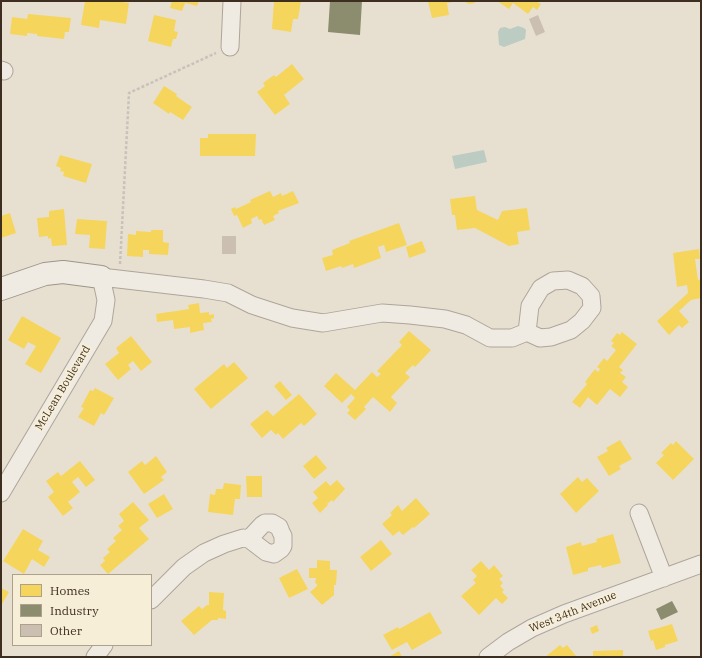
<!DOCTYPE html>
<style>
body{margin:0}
#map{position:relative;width:702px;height:658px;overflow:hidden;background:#e7e0d1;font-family:"IBM Plex Serif",serif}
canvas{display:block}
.frame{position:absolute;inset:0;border:2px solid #3d2e20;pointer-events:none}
.legend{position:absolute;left:12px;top:574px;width:140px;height:72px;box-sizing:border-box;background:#f7eed8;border:1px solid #ada18e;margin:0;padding:5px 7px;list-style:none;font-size:12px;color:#3d2e20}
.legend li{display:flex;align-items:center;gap:8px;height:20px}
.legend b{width:20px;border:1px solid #ada18e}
</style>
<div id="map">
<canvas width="702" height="658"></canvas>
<div class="frame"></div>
<ul class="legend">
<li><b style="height:11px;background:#f6d55c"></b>Homes</li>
<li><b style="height:11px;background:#8c8c6e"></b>Industry</li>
<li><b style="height:11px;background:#cbbfb2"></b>Other</li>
</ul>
</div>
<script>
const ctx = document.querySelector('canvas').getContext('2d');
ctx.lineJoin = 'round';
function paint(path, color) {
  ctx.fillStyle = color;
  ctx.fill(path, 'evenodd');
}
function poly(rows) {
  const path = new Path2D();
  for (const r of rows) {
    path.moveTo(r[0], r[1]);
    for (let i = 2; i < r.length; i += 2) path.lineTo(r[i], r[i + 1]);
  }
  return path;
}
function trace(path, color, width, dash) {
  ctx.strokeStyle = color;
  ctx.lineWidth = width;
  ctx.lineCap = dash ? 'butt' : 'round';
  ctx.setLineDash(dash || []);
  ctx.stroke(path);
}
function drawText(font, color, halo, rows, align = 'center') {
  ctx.font = font + ' "IBM Plex Serif",serif';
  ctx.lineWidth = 4;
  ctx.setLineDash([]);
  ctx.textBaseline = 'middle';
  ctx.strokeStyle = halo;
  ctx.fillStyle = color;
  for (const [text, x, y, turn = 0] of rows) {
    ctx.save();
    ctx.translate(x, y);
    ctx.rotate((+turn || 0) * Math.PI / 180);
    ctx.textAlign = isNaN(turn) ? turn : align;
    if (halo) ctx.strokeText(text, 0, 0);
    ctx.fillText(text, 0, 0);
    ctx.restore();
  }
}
const water = poly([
 [518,26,524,28,526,30,525,39,504,47,499,45,498,32,500,28,505,27,510,29],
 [484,150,487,162,455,169,452,156]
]);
const homes = poly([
 [85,1,115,1,129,3,126,24,100,20,99,28,81,25],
 [172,1,199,1,197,6,185,3,182,11,170,8],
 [274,1,301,1,298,19,293,19,291,32,272,29],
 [428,1,453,1,453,2,447,3,449,15,432,18],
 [463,1,476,1,475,3,469,4],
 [497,1,536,1,541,4,537,10,533,7,528,14,513,3,509,9],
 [28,14,71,18,69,32,65,32,64,39,37,36,37,34,27,33,27,36,10,34,12,17,27,19],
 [154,15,176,20,174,31,178,32,176,39,173,39,171,47,148,41],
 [292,64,304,79,284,95,290,104,275,115,257,92,265,86,263,83,274,75,276,77],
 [164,86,177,94,176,96,192,107,183,120,170,112,169,114,153,103],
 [208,134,256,134,255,156,200,156,200,138,208,138],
 [60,155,92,164,86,183,63,176,64,172,60,171,61,168,56,166],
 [270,191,273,197,281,193,282,196,293,191,299,203,278,211,279,213,273,216,275,220,264,225,261,219,259,220,257,216,251,219,252,223,243,228,237,215,234,216,231,209,235,207,236,209,251,202,250,200],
 [475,196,477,210,498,220,502,211,527,208,530,230,517,232,519,244,509,246,475,228,457,230,455,215,452,215,450,199],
 [64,209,67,245,52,246,51,238,48,239,48,236,39,237,37,218,49,217,49,211],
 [10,213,16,233,1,238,1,216],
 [77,219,107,221,105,249,89,248,90,235,75,234],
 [399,223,407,245,386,252,384,245,378,247,381,258,354,268,353,264,342,268,341,266,326,271,322,258,333,255,332,250,350,243,349,241],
 [151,230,163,230,163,242,169,243,168,255,149,254,149,250,143,250,143,257,127,256,128,234,136,235,136,231,151,232],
 [422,241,426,252,409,258,406,247],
 [699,249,700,259,695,259,698,280,701,279,701,298,691,300,679,311,689,322,682,328,679,325,669,335,657,321,688,293,687,285,677,287,673,253],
 [199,303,200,313,209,312,209,315,214,314,214,318,211,319,212,322,203,323,204,330,190,333,190,327,174,329,173,320,157,322,156,314,189,309,188,305],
 [22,316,61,338,41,373,25,364,36,346,28,342,24,349,8,340],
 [409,331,431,350,415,367,413,365,405,373,410,377,391,397,397,403,390,412,373,397,364,407,366,409,355,420,347,413,350,410,347,407,355,398,351,394,342,403,324,386,336,373,355,390,372,372,377,377,381,374,377,371,402,345,399,342],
 [622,332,637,344,619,367,623,370,620,373,626,377,622,382,628,387,620,397,610,389,597,405,588,397,580,408,572,402,587,384,585,382,595,369,598,372,600,369,597,367,604,358,607,361,616,350,611,346,614,343,611,341,617,333,620,335],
 [131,336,152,362,141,371,133,361,128,365,131,369,118,380,105,364,119,353,116,348],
 [234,362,248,378,211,409,194,389,224,364,227,368],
 [280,381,292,395,286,400,274,386],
 [95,388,114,398,104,415,101,413,94,426,78,417,84,408,81,407,90,390,93,391],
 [299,394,317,414,304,426,301,423,283,439,278,433,276,435,271,430,262,438,250,424,267,410,273,416],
 [620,440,632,459,619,466,621,469,609,476,597,457,608,451,606,448],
 [676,441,694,459,673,480,656,463,664,455,661,453,671,443,673,445],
 [316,455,327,468,314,479,303,466],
 [156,456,167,472,161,477,164,480,144,494,128,472,142,461,145,465],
 [80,461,95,480,86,487,78,477,72,482,80,492,68,502,73,508,63,516,48,497,54,492,46,481,58,472,61,476],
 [246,476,262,476,262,497,247,497],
 [578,477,582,482,587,478,599,491,576,513,560,494],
 [337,480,345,489,333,502,332,500,327,504,328,505,320,513,312,503,318,498,313,492,326,481,330,486],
 [224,483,241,485,240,499,235,499,233,515,208,512,210,494,215,495,216,489,223,489],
 [164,494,173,509,157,518,148,504],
 [416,498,430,514,414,528,413,527,403,535,399,531,393,536,382,524,392,515,390,513,398,505,402,511],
 [133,502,149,520,139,528,149,539,108,574,100,565,105,561,103,558,110,552,107,549,116,541,113,538,122,530,118,526,124,521,119,514],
 [23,529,43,541,38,550,50,557,44,567,32,559,24,574,3,561],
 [613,534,621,563,602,568,601,565,588,568,588,571,573,575,566,547,581,542,582,546,597,542,596,539],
 [381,540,392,554,371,571,360,557],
 [317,560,330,561,330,570,337,570,336,585,334,585,334,595,322,605,310,592,317,586,317,584,315,583,316,578,309,578,309,568,317,568],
 [481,561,489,570,494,565,503,576,499,579,503,583,500,586,504,590,502,592,508,598,502,604,496,598,479,615,461,596,476,583,473,580,477,576,471,570],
 [297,569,308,589,289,598,279,578],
 [1,588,9,592,1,606],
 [209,592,224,593,223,610,226,611,226,619,218,618,218,620,212,620,194,635,181,621,199,606,202,609,207,605,209,605],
 [430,612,442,633,412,650,407,642,392,650,383,635,398,627,399,629],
 [672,624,678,641,665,645,665,647,656,650,653,640,651,641,648,631],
 [597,625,599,631,592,634,590,628],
 [560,645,563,648,567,645,577,657,545,657],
 [623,650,623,657,593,657,593,651],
 [399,651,402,657,389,657]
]);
const industry = poly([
 [330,1,362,1,360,35,328,32],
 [672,601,678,612,661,620,656,609]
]);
const building = poly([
 [538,15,545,32,536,36,529,19],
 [222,236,236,236,236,254,222,254]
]);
const path = poly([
 [120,264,129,93,216,53]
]);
const street = poly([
 [230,47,232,1],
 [1,70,4,71],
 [1,493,103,321,106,300,101,277,204,289,228,293,252,305,292,318,323,323,382,313,410,315,445,319,466,325,490,338,512,338,527,332,540,338,551,337,571,330,582,321,592,308,591,296,582,286,568,280,553,281,541,288,530,306,527,332],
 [639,513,664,578],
 [151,600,184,567,204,553,224,544,243,538,249,539,266,552,274,554,281,549,283,546,283,536,281,532,279,527,272,523,265,523,262,525,249,539],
 [95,657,104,645],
 [488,657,508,642,532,628,564,614,701,564]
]);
const secondary = poly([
 [1,289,45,274,63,272,101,277]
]);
const streetNames = [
 ["McLean Boulevard",63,388,-59],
 ["West 34th Avenue",573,612,-22]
];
paint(water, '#bcccc2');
paint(homes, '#f6d55c');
paint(industry, '#8c8c6e');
paint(building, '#cbbfb2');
trace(street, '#ada599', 19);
trace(secondary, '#9c958a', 24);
trace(path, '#c8c2b9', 2.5, [3, 2]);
trace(street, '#efebe3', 17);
trace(secondary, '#efebe3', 22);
drawText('11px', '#3d2e20', '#f7eed8', streetNames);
</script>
